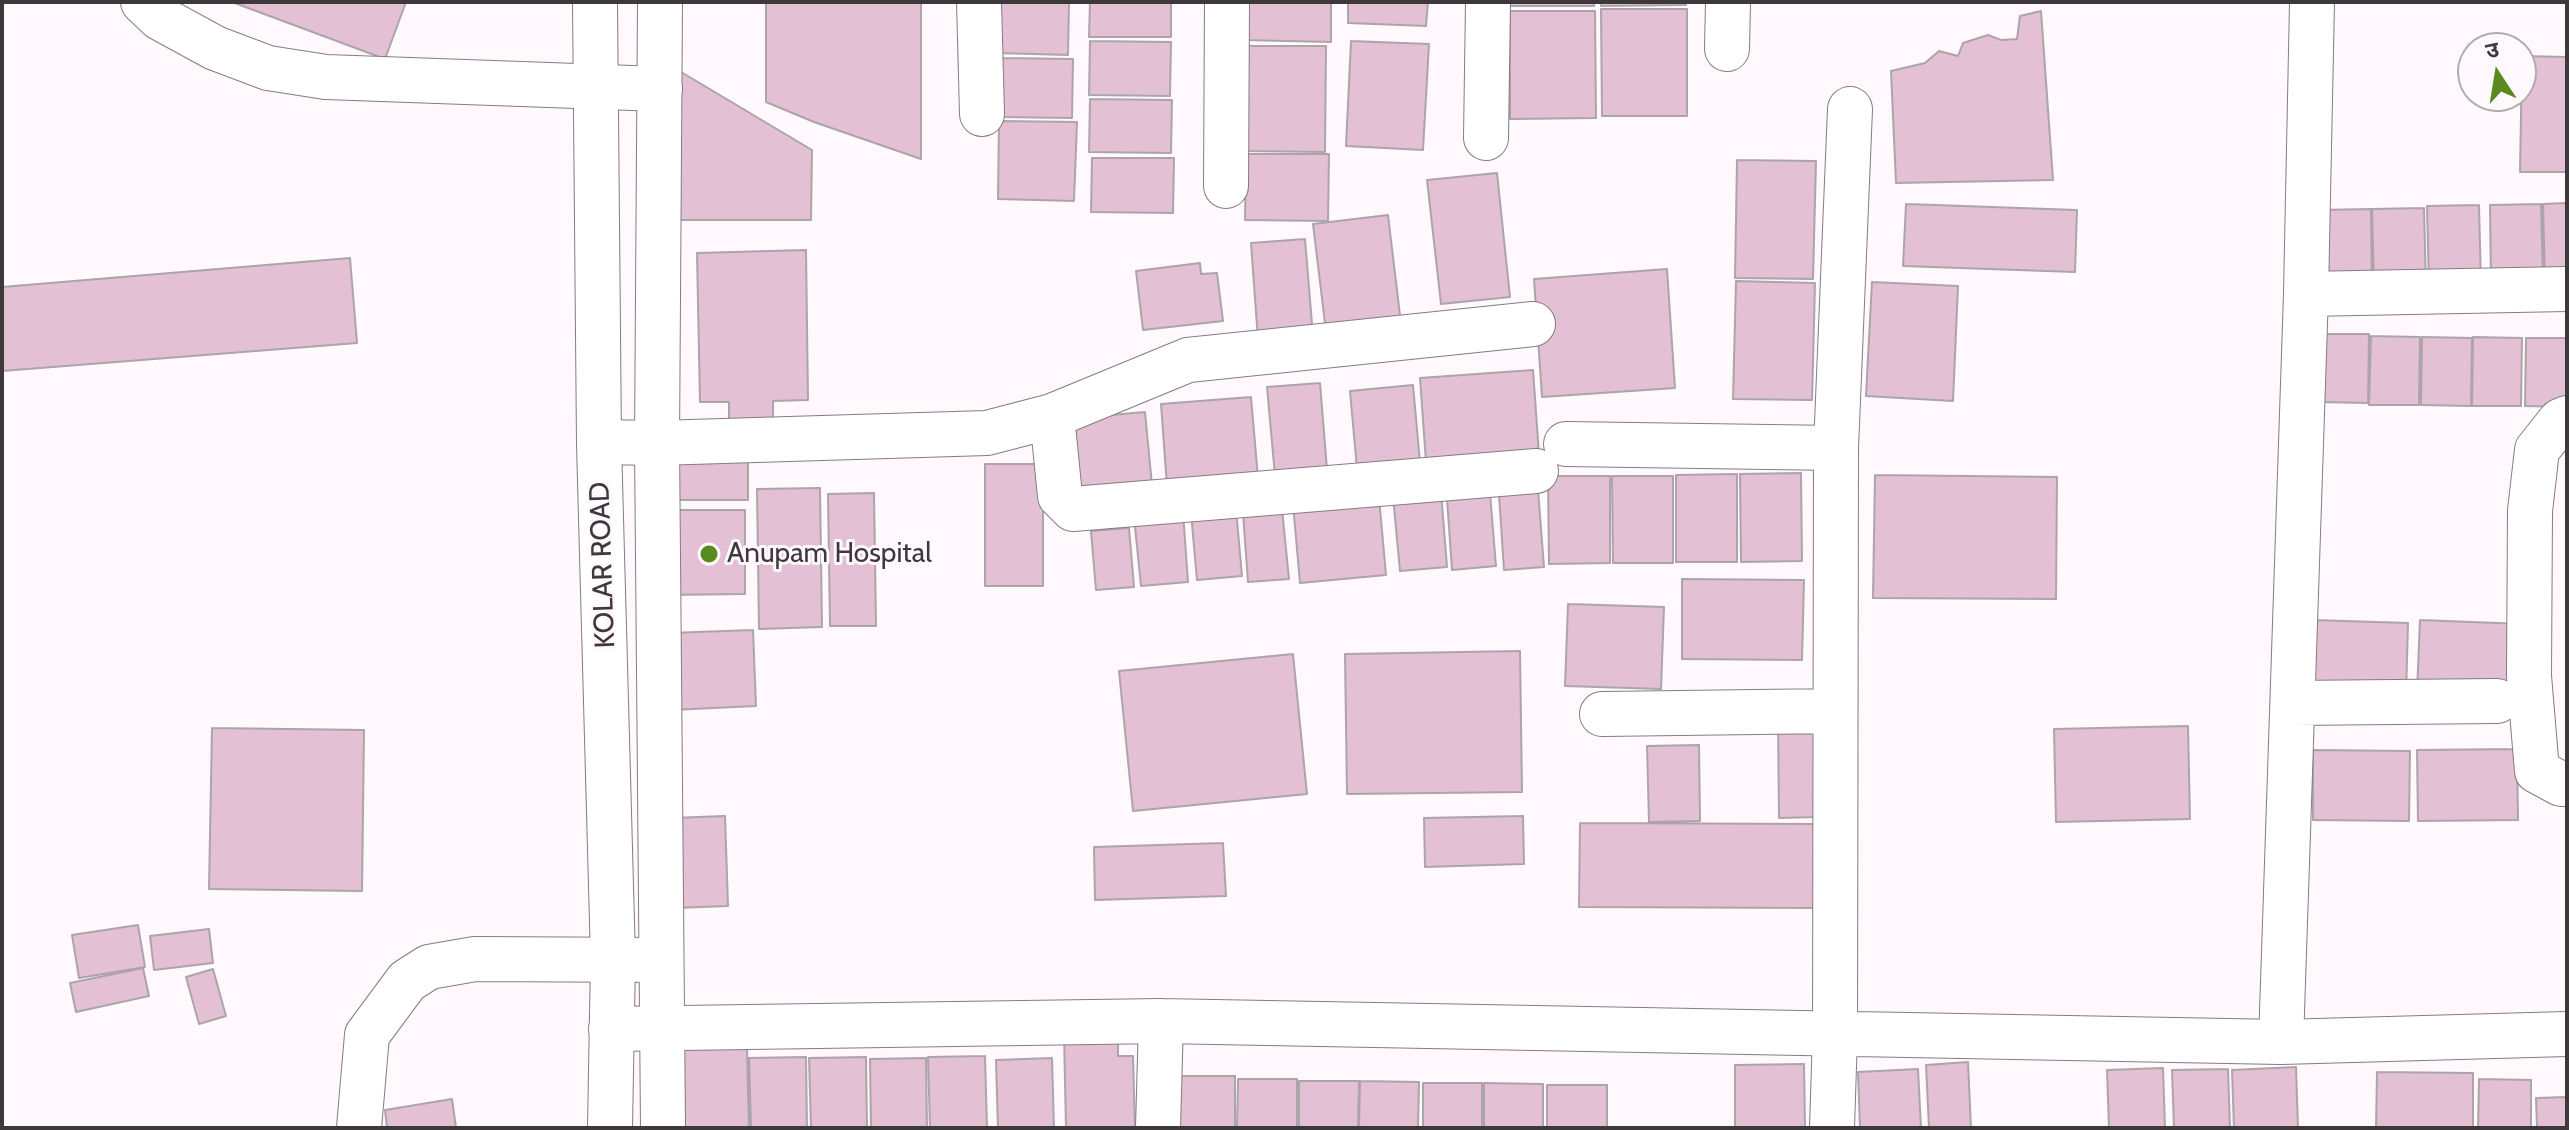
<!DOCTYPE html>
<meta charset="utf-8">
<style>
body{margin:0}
#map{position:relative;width:2569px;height:1130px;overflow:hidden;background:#fff8fc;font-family:Cabin,"Noto Sans Devanagari",sans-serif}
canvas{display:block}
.frame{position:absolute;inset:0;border:4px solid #3d393b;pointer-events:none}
.north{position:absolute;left:2457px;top:32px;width:80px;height:80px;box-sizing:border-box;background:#fff8fc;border:2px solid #b1acaf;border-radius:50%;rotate:348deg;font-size:22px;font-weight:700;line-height:32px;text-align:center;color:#3d393b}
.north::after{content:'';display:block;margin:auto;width:28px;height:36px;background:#598a1f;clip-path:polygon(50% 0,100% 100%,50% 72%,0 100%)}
</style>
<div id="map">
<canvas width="2569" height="1130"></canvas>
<div class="frame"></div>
<div class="north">उ</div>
</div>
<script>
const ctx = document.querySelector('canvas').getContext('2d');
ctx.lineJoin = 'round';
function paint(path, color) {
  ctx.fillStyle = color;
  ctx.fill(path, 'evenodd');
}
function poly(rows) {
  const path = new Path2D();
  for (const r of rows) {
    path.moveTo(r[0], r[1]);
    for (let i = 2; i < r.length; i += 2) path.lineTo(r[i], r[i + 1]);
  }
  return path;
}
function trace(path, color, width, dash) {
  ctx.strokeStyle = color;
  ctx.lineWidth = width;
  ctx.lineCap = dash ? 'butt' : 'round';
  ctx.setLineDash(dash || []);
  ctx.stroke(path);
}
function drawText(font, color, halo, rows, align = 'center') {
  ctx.font = font + ' Cabin,sans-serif';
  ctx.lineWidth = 6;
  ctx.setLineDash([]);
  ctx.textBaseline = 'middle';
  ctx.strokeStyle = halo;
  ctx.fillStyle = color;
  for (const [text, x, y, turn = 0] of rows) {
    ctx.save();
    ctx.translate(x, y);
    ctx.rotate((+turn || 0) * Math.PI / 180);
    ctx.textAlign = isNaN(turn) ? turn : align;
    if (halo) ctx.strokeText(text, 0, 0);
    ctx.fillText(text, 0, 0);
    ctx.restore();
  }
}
const building = poly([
 [232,2,406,2,385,59,232,2],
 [766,2,921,2,921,159,814,122,766,102,766,2],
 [998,2,1069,2,1068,55,996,53,998,2],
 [1090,2,1171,2,1171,37,1089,37,1090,2],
 [1244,2,1331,2,1331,42,1243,40,1244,2],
 [1348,2,1428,2,1426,26,1348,23,1348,2],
 [1510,2,1594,2,1594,6,1510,6,1510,2],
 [1601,2,1686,2,1686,5,1601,6,1601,2],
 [1601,9,1687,9,1687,116,1602,116,1601,9],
 [1510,11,1595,11,1596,118,1510,119,1510,11],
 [2041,11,2053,180,1896,183,1891,71,1925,63,1939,51,1958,56,1963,43,1988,35,2001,40,2017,39,2020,16,2041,11],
 [1090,41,1171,42,1170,96,1089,95,1090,41],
 [1351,41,1429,44,1423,150,1346,146,1351,41],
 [1243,46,1326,46,1325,152,1242,151,1243,46],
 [2522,56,2567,57,2567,172,2520,172,2522,56],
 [1002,58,1073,59,1072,118,1000,117,1002,58],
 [666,63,812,150,811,220,665,220,666,63],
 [1090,99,1172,100,1171,153,1089,152,1090,99],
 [999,121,1077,122,1074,201,998,199,999,121],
 [1246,154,1329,154,1328,221,1245,220,1246,154],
 [1092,158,1174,158,1173,213,1091,212,1092,158],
 [1737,160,1816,161,1813,279,1735,278,1737,160],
 [1497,173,1510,297,1441,304,1427,180,1497,173],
 [2567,203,2567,282,2545,282,2543,204,2567,203],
 [1906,204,2077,210,2075,272,1903,266,1906,204],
 [2541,204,2543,283,2491,284,2490,205,2541,204],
 [2479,205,2481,284,2429,285,2427,206,2479,205],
 [2424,208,2426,287,2374,288,2372,209,2424,208],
 [2371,209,2372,288,2321,289,2319,210,2371,209],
 [1388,215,1402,332,1327,340,1313,224,1388,215],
 [1305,239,1313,336,1258,340,1251,243,1305,239],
 [806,250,808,400,773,401,773,421,729,422,729,402,700,402,697,253,806,250],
 [350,258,357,343,2,371,2,287,350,258],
 [1200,263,1201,274,1217,273,1223,321,1143,330,1136,271,1200,263],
 [1667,269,1675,388,1542,397,1534,279,1667,269],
 [1736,281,1815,283,1812,400,1733,399,1736,281],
 [1872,282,1958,286,1953,401,1866,396,1872,282],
 [2319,334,2369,334,2368,403,2318,402,2319,334],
 [2371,336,2420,337,2419,405,2369,405,2371,336],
 [2422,337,2472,338,2471,406,2421,405,2422,337],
 [2473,337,2522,338,2521,406,2472,406,2473,337],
 [2526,338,2567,338,2567,407,2525,406,2526,338],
 [1533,370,1539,454,1426,462,1420,378,1533,370],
 [1320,383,1328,482,1276,487,1267,387,1320,383],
 [1413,385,1421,474,1358,480,1350,391,1413,385],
 [1251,397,1258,478,1167,486,1161,404,1251,397],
 [1145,412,1153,496,1075,502,1066,419,1145,412],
 [672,453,748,453,748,500,672,500,672,453],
 [985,464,1043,464,1043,586,985,586,985,464],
 [1801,473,1802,561,1741,562,1740,474,1801,473],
 [1737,474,1737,562,1676,562,1676,475,1737,474],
 [1875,475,2057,477,2056,599,1873,598,1875,475],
 [1548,476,1610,476,1610,563,1549,564,1548,476],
 [1612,476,1673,476,1673,563,1613,563,1612,476],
 [1537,477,1544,567,1504,570,1498,480,1537,477],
 [1489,481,1496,566,1452,570,1446,484,1489,481],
 [820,488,822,627,759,629,757,489,820,488],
 [1441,492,1447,567,1400,571,1393,496,1441,492],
 [874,493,876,626,830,626,828,494,874,493],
 [1379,497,1386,575,1300,583,1293,504,1379,497],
 [1236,509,1242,576,1197,580,1191,513,1236,509],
 [1282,509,1289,579,1248,582,1243,513,1282,509],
 [667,510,745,510,745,594,666,595,667,510],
 [1183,513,1188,582,1141,586,1134,517,1183,513],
 [1129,528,1134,587,1096,590,1091,531,1129,528],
 [1682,579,1804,580,1802,660,1682,659,1682,579],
 [1568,604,1664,607,1661,689,1565,686,1568,604],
 [2312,620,2408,623,2406,695,2309,692,2312,620],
 [2420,620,2523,624,2519,697,2417,693,2420,620],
 [753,630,756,706,672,710,669,633,753,630],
 [1520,651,1522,792,1347,794,1345,654,1520,651],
 [1293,654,1307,794,1133,811,1119,671,1293,654],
 [1816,718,1816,817,1779,818,1778,719,1816,718],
 [2188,726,2190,819,2056,822,2054,729,2188,726],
 [212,728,364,730,362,891,209,889,212,728],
 [1699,745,1700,821,1649,822,1647,746,1699,745],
 [2517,749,2518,820,2418,821,2417,750,2517,749],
 [2313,750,2410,751,2409,821,2313,820,2313,750],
 [725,816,728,906,675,908,671,818,725,816],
 [1523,816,1524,864,1425,867,1424,818,1523,816],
 [1580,823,1816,824,1816,908,1579,907,1580,823],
 [1223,843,1226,896,1095,900,1094,847,1223,843],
 [138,925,145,967,79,978,72,935,138,925],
 [209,929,213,963,154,970,150,936,209,929],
 [143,968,149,996,76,1012,70,983,143,968],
 [213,969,226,1016,199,1024,186,977,213,969],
 [1118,1032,1118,1056,1133,1056,1135,1128,1066,1128,1064,1034,1118,1032],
 [747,1047,749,1128,664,1128,662,1049,747,1047],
 [985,1056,987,1128,930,1128,928,1057,985,1056],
 [806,1057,807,1128,751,1128,749,1058,806,1057],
 [866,1057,867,1128,811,1128,809,1058,866,1057],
 [926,1058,927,1128,871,1128,870,1059,926,1058],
 [1052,1058,1054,1128,998,1128,996,1060,1052,1058],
 [1968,1062,1971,1128,1929,1128,1926,1065,1968,1062],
 [1804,1064,1805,1128,1735,1128,1735,1065,1804,1064],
 [2296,1067,2298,1128,2234,1128,2232,1070,2296,1067],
 [2163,1068,2165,1128,2109,1128,2107,1070,2163,1068],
 [1918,1069,1921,1128,1860,1128,1858,1072,1918,1069],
 [2228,1069,2230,1128,2174,1128,2172,1070,2228,1069],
 [2377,1072,2473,1073,2473,1128,2376,1128,2377,1072],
 [1176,1076,1235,1076,1235,1128,1176,1128,1176,1076],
 [1238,1079,1297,1079,1297,1128,1237,1128,1238,1079],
 [2479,1079,2531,1080,2531,1128,2478,1128,2479,1079],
 [1299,1081,1359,1081,1358,1128,1299,1128,1299,1081],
 [1360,1081,1419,1082,1418,1128,1359,1128,1360,1081],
 [1423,1083,1482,1083,1482,1128,1423,1128,1423,1083],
 [1484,1083,1543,1084,1543,1128,1484,1128,1484,1083],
 [1547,1085,1607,1085,1607,1128,1547,1128,1547,1085],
 [2567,1097,2567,1128,2537,1128,2536,1098,2567,1097],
 [452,1099,456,1128,387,1128,385,1110,452,1099]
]);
const minor = poly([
 [143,2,160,18,215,48,268,68,326,77,660,89],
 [979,2,982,114],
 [1727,49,1728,2],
 [1486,138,1488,2],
 [1226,186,1227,2],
 [2306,294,2567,289],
 [1052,416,1060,496,1073,509,1536,471],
 [2567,418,2560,421,2537,450,2530,511,2529,676,2537,771,2561,784,2567,784],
 [599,442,657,443,987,433,1052,416,1188,360,1533,324],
 [1566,444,1836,448],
 [2293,703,2497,701],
 [1602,714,1834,711],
 [611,1029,1161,1021,2281,1042,2567,1034],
 [2281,1042,2306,294,2312,2],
 [359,1128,367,1035,407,981,429,967,475,959,661,960],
 [1158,1128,1161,1021],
 [1832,1128,1835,1035,1836,448,1850,109]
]);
const major = poly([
 [595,2,599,444,613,959,610,1128],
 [660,2,657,443,663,1128]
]);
const markers = [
 [709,554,10,"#598a1f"]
];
const poiNames = [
 ["Anupam Hospital",727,554]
];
const streetNames = [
 ["KOLAR ROAD",603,565,-92]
];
paint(building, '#e3c0d4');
trace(building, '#aca4a9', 2);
trace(minor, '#847c80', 46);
trace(major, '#847c80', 46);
trace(minor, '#fff', 44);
trace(major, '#fff', 44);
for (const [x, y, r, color] of markers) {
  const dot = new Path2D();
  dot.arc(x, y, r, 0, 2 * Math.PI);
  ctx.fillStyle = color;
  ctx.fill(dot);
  trace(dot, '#fff8fc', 3);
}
drawText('28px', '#3d393b', '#fff8fc', poiNames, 'left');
drawText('28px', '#3d393b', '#fff8fc', streetNames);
</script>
